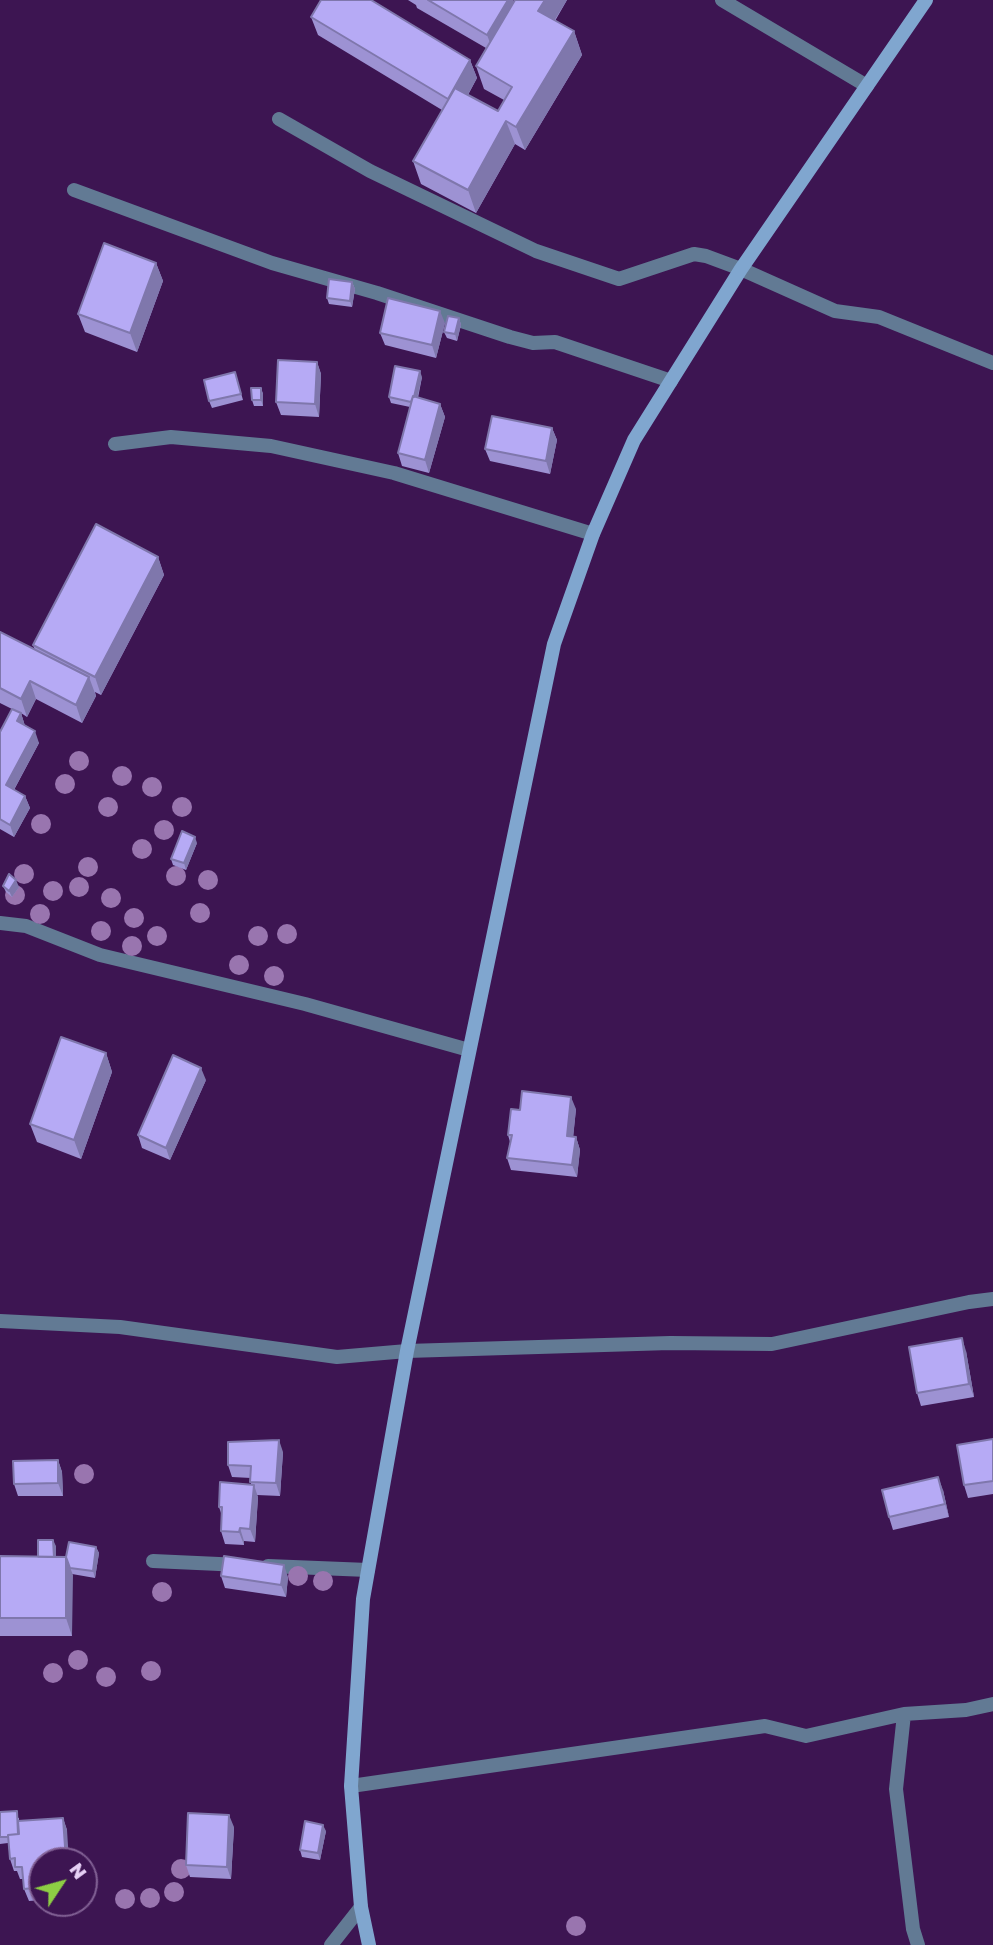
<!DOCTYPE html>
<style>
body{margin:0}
#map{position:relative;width:993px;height:1945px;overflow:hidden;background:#3d1552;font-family:"Golos Text",sans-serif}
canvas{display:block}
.north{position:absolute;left:28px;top:1847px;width:70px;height:70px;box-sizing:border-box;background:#3d1552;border:2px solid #816094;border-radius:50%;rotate:54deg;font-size:19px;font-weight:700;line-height:28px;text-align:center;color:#e7d1f6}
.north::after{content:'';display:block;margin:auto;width:24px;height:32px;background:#8dce44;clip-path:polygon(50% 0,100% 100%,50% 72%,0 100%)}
</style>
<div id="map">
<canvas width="993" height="1945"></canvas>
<div class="north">N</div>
</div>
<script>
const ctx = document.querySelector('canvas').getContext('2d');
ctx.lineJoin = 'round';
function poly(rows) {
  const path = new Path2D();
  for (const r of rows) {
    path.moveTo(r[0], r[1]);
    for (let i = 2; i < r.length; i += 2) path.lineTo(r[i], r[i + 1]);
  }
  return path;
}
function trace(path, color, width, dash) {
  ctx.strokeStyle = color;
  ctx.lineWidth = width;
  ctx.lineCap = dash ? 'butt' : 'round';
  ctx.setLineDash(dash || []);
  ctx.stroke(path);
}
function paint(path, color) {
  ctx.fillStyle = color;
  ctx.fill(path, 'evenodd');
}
const street = poly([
 [722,0,867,86],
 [279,119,370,171,536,251,619,279,694,254,706,256,741,269,835,311,879,317,993,363],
 [74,190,272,263,377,293,510,337,533,343,555,342,671,381],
 [115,444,171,437,271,446,394,473,593,534],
 [0,923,26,926,100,955,305,1004,469,1050],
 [0,1321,120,1327,337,1357,407,1351,670,1343,772,1344,969,1302,993,1299],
 [153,1561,241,1565],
 [268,1566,368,1570],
 [904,1714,966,1710,993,1704],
 [351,1786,765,1726,806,1736,904,1714,896,1789,913,1929,918,1945],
 [331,1945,361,1907]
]);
const secondary = poly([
 [369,1945,361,1907,351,1786,363,1599,407,1351,554,644,593,534,634,440,741,269,926,0]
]);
const trees = [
 [79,761],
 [122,776],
 [65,784],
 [152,787],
 [108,807],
 [182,807],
 [41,824],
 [164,830],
 [142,849],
 [88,867],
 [24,874],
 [176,876],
 [208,880],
 [79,887],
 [53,891],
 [15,895],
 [111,898],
 [200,913],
 [40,914],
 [134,918],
 [101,931],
 [287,934],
 [157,936],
 [258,936],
 [132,946],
 [239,965],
 [274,976],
 [84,1474],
 [298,1576],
 [323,1581],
 [162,1592],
 [78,1660],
 [151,1671],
 [53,1673],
 [106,1677],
 [181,1869],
 [174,1892],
 [150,1898],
 [125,1899],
 [576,1926]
];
const wall = poly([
 [408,0,513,0,514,2,515,0,567,0,555,21,574,31,582,55,525,150,515,144,476,213,421,184,413,161,442,110,318,35,311,17,470,60,477,78,468,95,498,111,504,100,484,89,476,66,486,48,417,8,416,5],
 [156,263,163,281,137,352,85,332,78,314],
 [352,282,355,289,352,307,329,304,327,298],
 [459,318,461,325,457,341,447,338,444,332],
 [445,323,436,358,385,345,380,333],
 [317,362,321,374,319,417,281,415,276,402],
 [235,372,243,400,212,408,209,401],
 [422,377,418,398,440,404,445,417,429,473,402,466,398,453,410,407,391,403,389,397],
 [261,388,263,394,263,406,254,406,252,400],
 [552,428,557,440,550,474,490,461,485,449],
 [158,557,164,575,101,695,95,692,96,696,82,723,36,699,27,717,21,713,25,726,39,743,14,790,25,796,30,808,14,837,0,829,0,732,12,709,0,703,0,632,35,650,33,645],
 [197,843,186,870,173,865,171,859],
 [3,886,19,887,12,897,6,892],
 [106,1053,112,1072,81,1159,37,1142,30,1124],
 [206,1080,170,1160,142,1148,138,1135],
 [576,1109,573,1137,576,1137,580,1150,577,1177,511,1170,507,1158,510,1142,508,1135,520,1110],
 [966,1351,974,1397,921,1406,917,1393],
 [993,1439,993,1494,968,1498,964,1485],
 [283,1452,280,1496,257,1495,258,1497,255,1542,244,1541,244,1545,225,1544,221,1531,222,1516,219,1507,251,1485,251,1478,232,1477,228,1465],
 [58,1460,62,1472,63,1496,18,1496,14,1484],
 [943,1490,949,1517,893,1530,889,1517],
 [56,1546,56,1557,66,1557,96,1547,99,1553,95,1578,72,1574,72,1636,0,1636,0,1556,38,1557],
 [221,1576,288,1577,286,1597,225,1588],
 [0,1812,19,1818,19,1821,63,1818,67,1830,42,1861,42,1900,29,1901,24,1889,23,1879,20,1879,17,1871,14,1871,10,1859,8,1843,0,1844],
 [234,1827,231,1879,190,1877,186,1865],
 [326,1831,320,1860,302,1857,300,1850]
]);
const shadedWall = poly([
 [508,0,513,0,518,13,494,53,487,35],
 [545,0,567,0,546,34,538,11],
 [574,31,582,55,525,150,516,127],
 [470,60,477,78,455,118,448,99],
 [506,121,515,144,476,213,468,190],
 [156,263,163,281,137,352,130,333],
 [352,282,355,289,352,307,350,301],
 [440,311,445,323,436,358,432,345],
 [459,318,461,325,457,341,455,334],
 [317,362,321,374,319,417,315,404],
 [420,371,422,377,415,408,413,402],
 [261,388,263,394,263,406,261,400],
 [440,404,445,417,429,473,425,460],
 [552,428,557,440,550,474,546,461],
 [158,557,164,575,101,695,95,677],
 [89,677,96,696,82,723,76,705],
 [30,681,36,699,27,717,21,699],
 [21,713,25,726,17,721],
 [35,731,39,743,10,797,6,785],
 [25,796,30,808,14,837,10,825],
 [195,837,197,843,186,870,184,863],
 [16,880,19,887,12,897,9,891],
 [106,1053,112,1072,81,1159,74,1140],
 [201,1068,206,1080,170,1160,166,1148],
 [571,1097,576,1109,572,1149,567,1136],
 [576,1137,580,1150,577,1177,572,1165],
 [962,1338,966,1351,974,1397,969,1384],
 [279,1440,283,1452,280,1496,276,1483],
 [58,1460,62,1472,63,1496,58,1483],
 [938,1477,943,1490,949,1517,945,1504],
 [254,1485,258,1497,255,1542,250,1529],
 [240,1528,244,1541,244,1545,239,1532],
 [53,1540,56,1546,56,1571,54,1565],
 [96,1547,99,1553,95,1578,93,1571],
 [66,1557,73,1575,72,1636,66,1618],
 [284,1565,288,1577,286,1597,281,1585],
 [229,1815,234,1827,231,1879,227,1867],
 [63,1818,67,1830,69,1861,66,1861],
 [323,1825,326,1831,320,1860,318,1853]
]);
const building = poly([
 [321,0,371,0,470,60,448,99,311,17,321,0],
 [428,0,508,0,487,35,428,0],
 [515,0,545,0,538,11,574,31,516,127,506,121,468,190,413,161,455,88,498,111,512,87,476,66,515,0],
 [104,243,156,263,130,333,78,314,104,243],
 [329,279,352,282,350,301,327,298,329,279],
 [388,298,440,311,432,345,380,333,388,298],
 [448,316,459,318,455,334,444,332,448,316],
 [278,360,317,362,315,404,276,402,278,360],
 [395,366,420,371,414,397,413,396,411,402,389,397,395,366],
 [235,372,241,394,209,401,204,380,235,372],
 [251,388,261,388,261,400,252,400,251,388],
 [413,396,440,404,425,460,398,453,413,396],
 [492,416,552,428,546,461,485,449,492,416],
 [96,524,158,557,95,677,33,645,96,524],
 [0,632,89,677,76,705,30,681,21,699,0,688,0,632],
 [12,709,21,713,17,721,35,731,6,785,25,796,10,825,0,819,0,732,12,709],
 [182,831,195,837,184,863,171,859,182,831],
 [9,874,16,880,9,891,3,886,9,874],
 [61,1037,106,1053,74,1140,30,1124,61,1037],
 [173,1055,201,1068,166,1148,138,1135,173,1055],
 [522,1091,571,1097,567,1136,576,1137,572,1165,507,1158,512,1135,508,1135,511,1109,520,1110,522,1091],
 [962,1338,969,1384,917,1393,909,1347,962,1338],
 [993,1439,993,1481,964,1485,957,1445,993,1439],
 [279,1440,276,1483,250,1482,251,1466,228,1465,228,1442,279,1440],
 [58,1460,58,1483,14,1484,13,1461,58,1460],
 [938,1477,945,1504,889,1517,882,1490,938,1477],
 [220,1482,254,1485,250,1529,240,1528,239,1532,221,1531,222,1507,219,1507,220,1482],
 [38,1540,53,1540,54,1557,38,1557,38,1540],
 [69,1542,96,1547,93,1571,70,1568,66,1557,69,1542],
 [0,1556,66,1557,66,1618,0,1618,0,1556],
 [224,1556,284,1565,281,1585,221,1576,224,1556],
 [17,1811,18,1834,8,1835,8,1837,0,1837,0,1812,17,1811],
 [188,1813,229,1815,227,1867,186,1865,188,1813],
 [63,1818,66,1861,42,1861,42,1887,24,1889,22,1867,15,1867,15,1858,10,1859,8,1835,19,1834,18,1821,63,1818],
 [305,1821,323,1825,318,1853,300,1850,305,1821]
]);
trace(street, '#627a94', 14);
trace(secondary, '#80a6cf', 14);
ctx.fillStyle = '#9975af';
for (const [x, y] of trees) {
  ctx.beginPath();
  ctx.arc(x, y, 10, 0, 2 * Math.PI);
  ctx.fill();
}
paint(wall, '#9d92d3');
paint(shadedWall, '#7f77ac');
paint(building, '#b6aaf5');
trace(building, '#7f77ac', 2);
</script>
